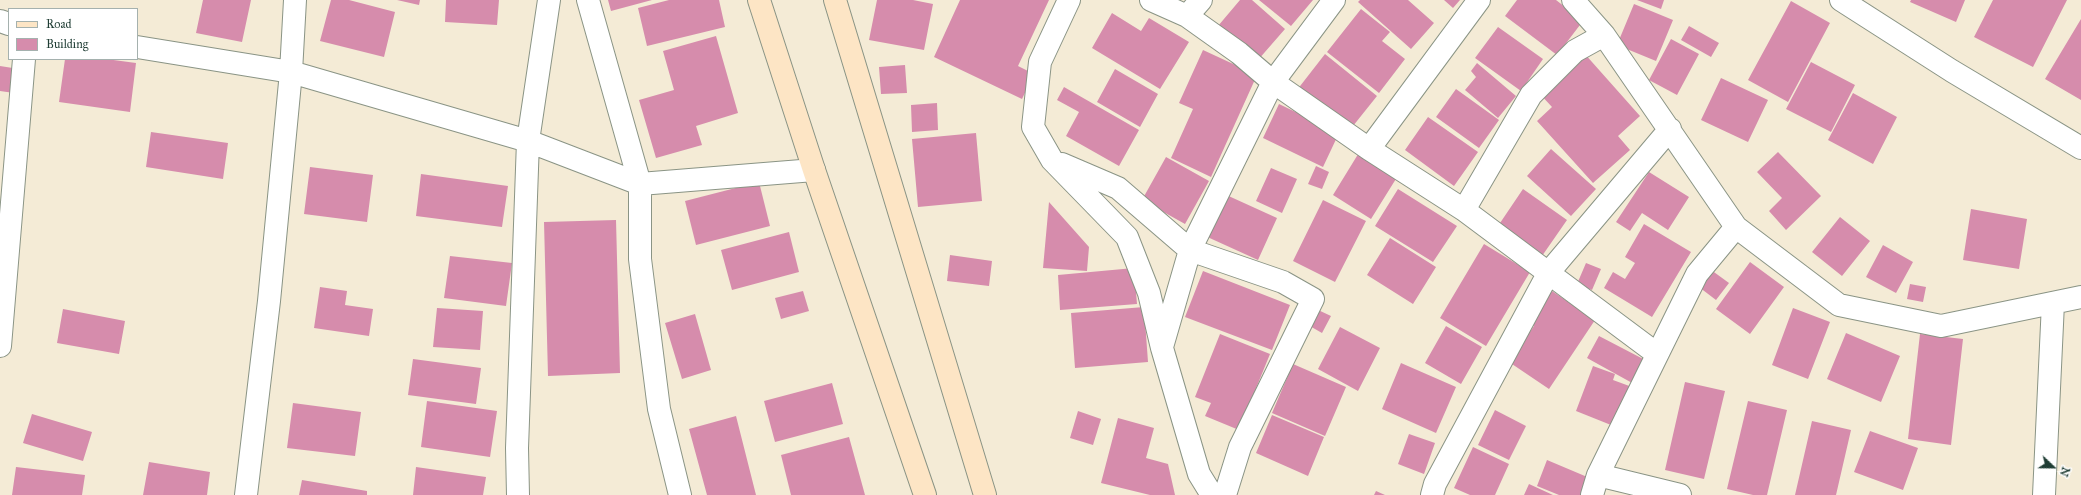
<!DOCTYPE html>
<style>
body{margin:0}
#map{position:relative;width:2081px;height:495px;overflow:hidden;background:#f4ebd6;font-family:"IM FELL Great Primer",serif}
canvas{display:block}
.legend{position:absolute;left:8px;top:8px;width:130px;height:52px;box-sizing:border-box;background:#fff;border:1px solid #a5b1ae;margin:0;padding:5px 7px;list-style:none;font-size:12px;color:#1f3d34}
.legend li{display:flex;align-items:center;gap:8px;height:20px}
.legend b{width:20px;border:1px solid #a5b1ae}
.north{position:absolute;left:2033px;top:447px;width:40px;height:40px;-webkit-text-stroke:3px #fff;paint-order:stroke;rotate:112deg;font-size:11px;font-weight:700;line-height:16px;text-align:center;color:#1f3d34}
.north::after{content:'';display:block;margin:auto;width:14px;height:18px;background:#1f3d34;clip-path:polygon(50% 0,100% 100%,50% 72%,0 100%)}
</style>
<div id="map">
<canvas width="2081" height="495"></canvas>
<ul class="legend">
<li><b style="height:5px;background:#fde5c5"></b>Road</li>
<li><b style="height:11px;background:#d68cac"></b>Building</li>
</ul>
<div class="north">N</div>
</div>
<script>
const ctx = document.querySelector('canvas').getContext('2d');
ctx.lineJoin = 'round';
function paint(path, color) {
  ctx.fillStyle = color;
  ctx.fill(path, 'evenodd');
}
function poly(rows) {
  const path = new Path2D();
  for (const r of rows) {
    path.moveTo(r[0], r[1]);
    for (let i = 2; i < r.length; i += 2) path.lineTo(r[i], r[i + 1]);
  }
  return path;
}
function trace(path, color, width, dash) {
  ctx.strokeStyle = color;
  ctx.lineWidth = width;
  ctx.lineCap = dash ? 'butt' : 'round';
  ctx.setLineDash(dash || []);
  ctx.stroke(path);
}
const building = poly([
 [203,0,251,0,242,42,196,33],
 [331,0,349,0,395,12,384,57,320,41],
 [397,0,420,0,419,5],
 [446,0,499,0,497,25,445,22],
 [608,0,652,0,611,11],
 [669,0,719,0,725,27,647,46,638,8],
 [877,0,913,0,933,4,924,50,869,40],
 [960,0,1049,0,1018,66,1034,74,1022,99,934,57],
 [1240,0,1252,0,1285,29,1258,60,1218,26],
 [1259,0,1313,0,1291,26],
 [1360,0,1408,0,1434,23,1411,49,1358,2],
 [1444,0,1460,0,1453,8],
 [1517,0,1556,0,1583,21,1557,55,1505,16],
 [1637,0,1664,0,1661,9],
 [1911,0,1965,0,1956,22,1910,2],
 [1993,0,2067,0,2033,67,1974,37],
 [1791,1,1830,23,1788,102,1748,80],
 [1634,4,1673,20,1656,61,1617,45],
 [1361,9,1390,32,1382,41,1405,59,1379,93,1327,52],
 [1112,13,1141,31,1149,18,1189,42,1160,89,1092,48],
 [2081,19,2081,100,2045,79],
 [1689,26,1719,43,1711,57,1681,40],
 [1498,27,1543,59,1521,91,1475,58],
 [716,36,738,113,696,126,702,145,656,158,639,100,674,90,663,51],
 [1671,39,1699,54,1677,95,1649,80],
 [1203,50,1257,75,1211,177,1171,158,1193,109,1179,103],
 [1584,53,1640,116,1618,136,1630,150,1593,183,1537,121,1552,107,1539,93],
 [1325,54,1377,96,1349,131,1297,90],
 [65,59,106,59,136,63,130,112,59,102],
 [1811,62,1855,85,1831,132,1786,109],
 [1477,63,1516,96,1498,118,1465,90,1476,77,1471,71],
 [905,65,907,93,881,94,879,67],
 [0,66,19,69,14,93,0,91],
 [1115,69,1158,94,1140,127,1097,102],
 [1721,78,1768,100,1748,142,1701,120],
 [1064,87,1139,130,1119,166,1066,136,1079,112,1057,100],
 [1456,89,1499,120,1479,148,1436,117],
 [1853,93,1897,117,1873,164,1828,140],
 [937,103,938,130,912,132,911,105],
 [1279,104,1339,133,1323,167,1263,138],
 [1428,117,1478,152,1454,186,1405,150],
 [151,132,228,143,223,179,146,167],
 [976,133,982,201,918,207,912,139],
 [1551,149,1596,189,1571,216,1527,176],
 [1360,151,1399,174,1371,219,1333,195],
 [1778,152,1821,196,1786,230,1769,211,1782,198,1757,172],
 [1166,157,1209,181,1185,224,1142,200],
 [1316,166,1329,172,1322,189,1308,184],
 [310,167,373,175,367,222,304,214],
 [1271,168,1297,179,1282,213,1256,201],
 [1649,172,1689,197,1668,230,1642,213,1630,231,1616,222],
 [421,174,508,186,502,227,416,216],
 [759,182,770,226,696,245,685,201],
 [1398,189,1457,226,1433,262,1375,226],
 [1523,189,1567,220,1542,256,1498,226],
 [1222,193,1277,218,1258,260,1203,235],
 [1323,200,1366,221,1335,282,1293,261],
 [1049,202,1089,247,1087,271,1043,268],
 [1971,209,2027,219,2019,269,1963,260],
 [1840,217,1870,241,1842,276,1812,252],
 [616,220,620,373,548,376,544,222],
 [1644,224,1691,252,1652,317,1604,288,1613,272,1625,279,1635,263,1625,257],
 [789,232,799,272,732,290,721,250],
 [1390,238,1436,267,1413,304,1367,275],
 [1484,244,1530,272,1486,346,1440,318],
 [1883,245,1913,262,1896,293,1866,277],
 [950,255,992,261,989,286,947,281],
 [450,256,512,263,506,306,444,298],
 [1750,262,1784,287,1750,334,1716,309],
 [1586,263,1601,269,1592,290,1577,284],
 [1707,267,1729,283,1716,300,1695,284],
 [1134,268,1137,304,1060,310,1058,275],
 [1203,271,1290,305,1272,350,1185,317],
 [1910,284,1926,287,1923,302,1907,299],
 [320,287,347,291,345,305,373,309,369,336,314,328],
 [803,291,809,311,781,319,775,298],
 [1552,291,1595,320,1549,389,1509,362,1534,326,1530,324],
 [1144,307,1148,362,1075,368,1071,313],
 [437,308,483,311,480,350,433,347],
 [1793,308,1830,322,1808,379,1772,365],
 [63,309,125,321,119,354,57,343],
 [1316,309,1331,316,1322,333,1308,325],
 [695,314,711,370,682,379,665,323],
 [1446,326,1482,347,1461,384,1425,363],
 [1340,327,1380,348,1358,391,1318,369],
 [1846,333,1900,356,1881,402,1827,379],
 [1220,334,1270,354,1239,430,1205,416,1211,403,1195,397],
 [1920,334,1963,339,1951,445,1908,439],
 [1599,336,1647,361,1634,384,1587,358],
 [413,359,481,368,476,404,408,395],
 [1401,363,1456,387,1436,433,1382,409],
 [1293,364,1346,387,1325,436,1272,413],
 [1593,366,1615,374,1613,380,1632,387,1616,427,1576,411],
 [1685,382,1725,391,1704,479,1665,470],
 [832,383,843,424,775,442,764,401],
 [427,401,497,411,490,457,421,447],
 [1748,401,1787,410,1767,495,1753,495,1727,489],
 [293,403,361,412,355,456,287,448],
 [1495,410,1526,426,1509,460,1478,445],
 [1078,411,1101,419,1093,445,1070,438],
 [32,414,92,432,83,461,23,443],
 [1272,415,1324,437,1308,476,1256,453],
 [736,416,756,495,707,495,689,429],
 [1118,418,1154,428,1146,458,1168,464,1175,495,1150,495,1101,483],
 [1812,421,1851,430,1836,495,1795,495],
 [1870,431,1918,448,1903,490,1854,472],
 [1409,434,1435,443,1424,474,1398,464],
 [849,437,865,495,791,495,781,455],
 [1473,447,1509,464,1495,495,1470,495,1454,488],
 [1547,460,1592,479,1585,495,1559,495,1537,486],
 [149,462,210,472,207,495,143,495],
 [16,467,85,475,82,495,12,495],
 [416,467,486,477,483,495,413,495],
 [302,480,367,491,367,495,299,495],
 [1529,484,1553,495,1524,495],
 [1376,491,1385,495,1374,495]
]);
const street = poly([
 [588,0,640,184,640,259,659,409,680,495],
 [1069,0,1040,62,1033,127,1052,160,1127,237,1149,293,1162,348,1199,474,1212,495],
 [1151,0,1187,16,1239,53,1273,82,1369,149,1464,210,1657,354],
 [1573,0,1604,35,1736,227,1839,305,1941,326,2081,297],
 [1841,0,1952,71,2081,148],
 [1187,16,1201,0],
 [0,21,9,24],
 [137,47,291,72,528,141,640,184,814,170],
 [1369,149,1479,0],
 [1062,164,1118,188,1190,250,1283,282,1313,299,1240,447,1225,495],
 [1464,210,1531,95,1575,51,1604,35],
 [0,346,24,59],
 [1162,347,1190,250,1273,82,1334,0],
 [1598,475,1680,495],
 [246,495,269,301,291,72,295,0],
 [518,495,517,448,528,141,549,0],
 [1432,495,1435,484,1549,272,1670,129],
 [1592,495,1598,475,1697,274,1736,227],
 [2044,495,2053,303]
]);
const secondary = poly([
 [759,0,814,170,925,495],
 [835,0,985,495]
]);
paint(building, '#d68cac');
trace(street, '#8a9485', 24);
trace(secondary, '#8a9485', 24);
trace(street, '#fff', 22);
trace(secondary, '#fde5c5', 22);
</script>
